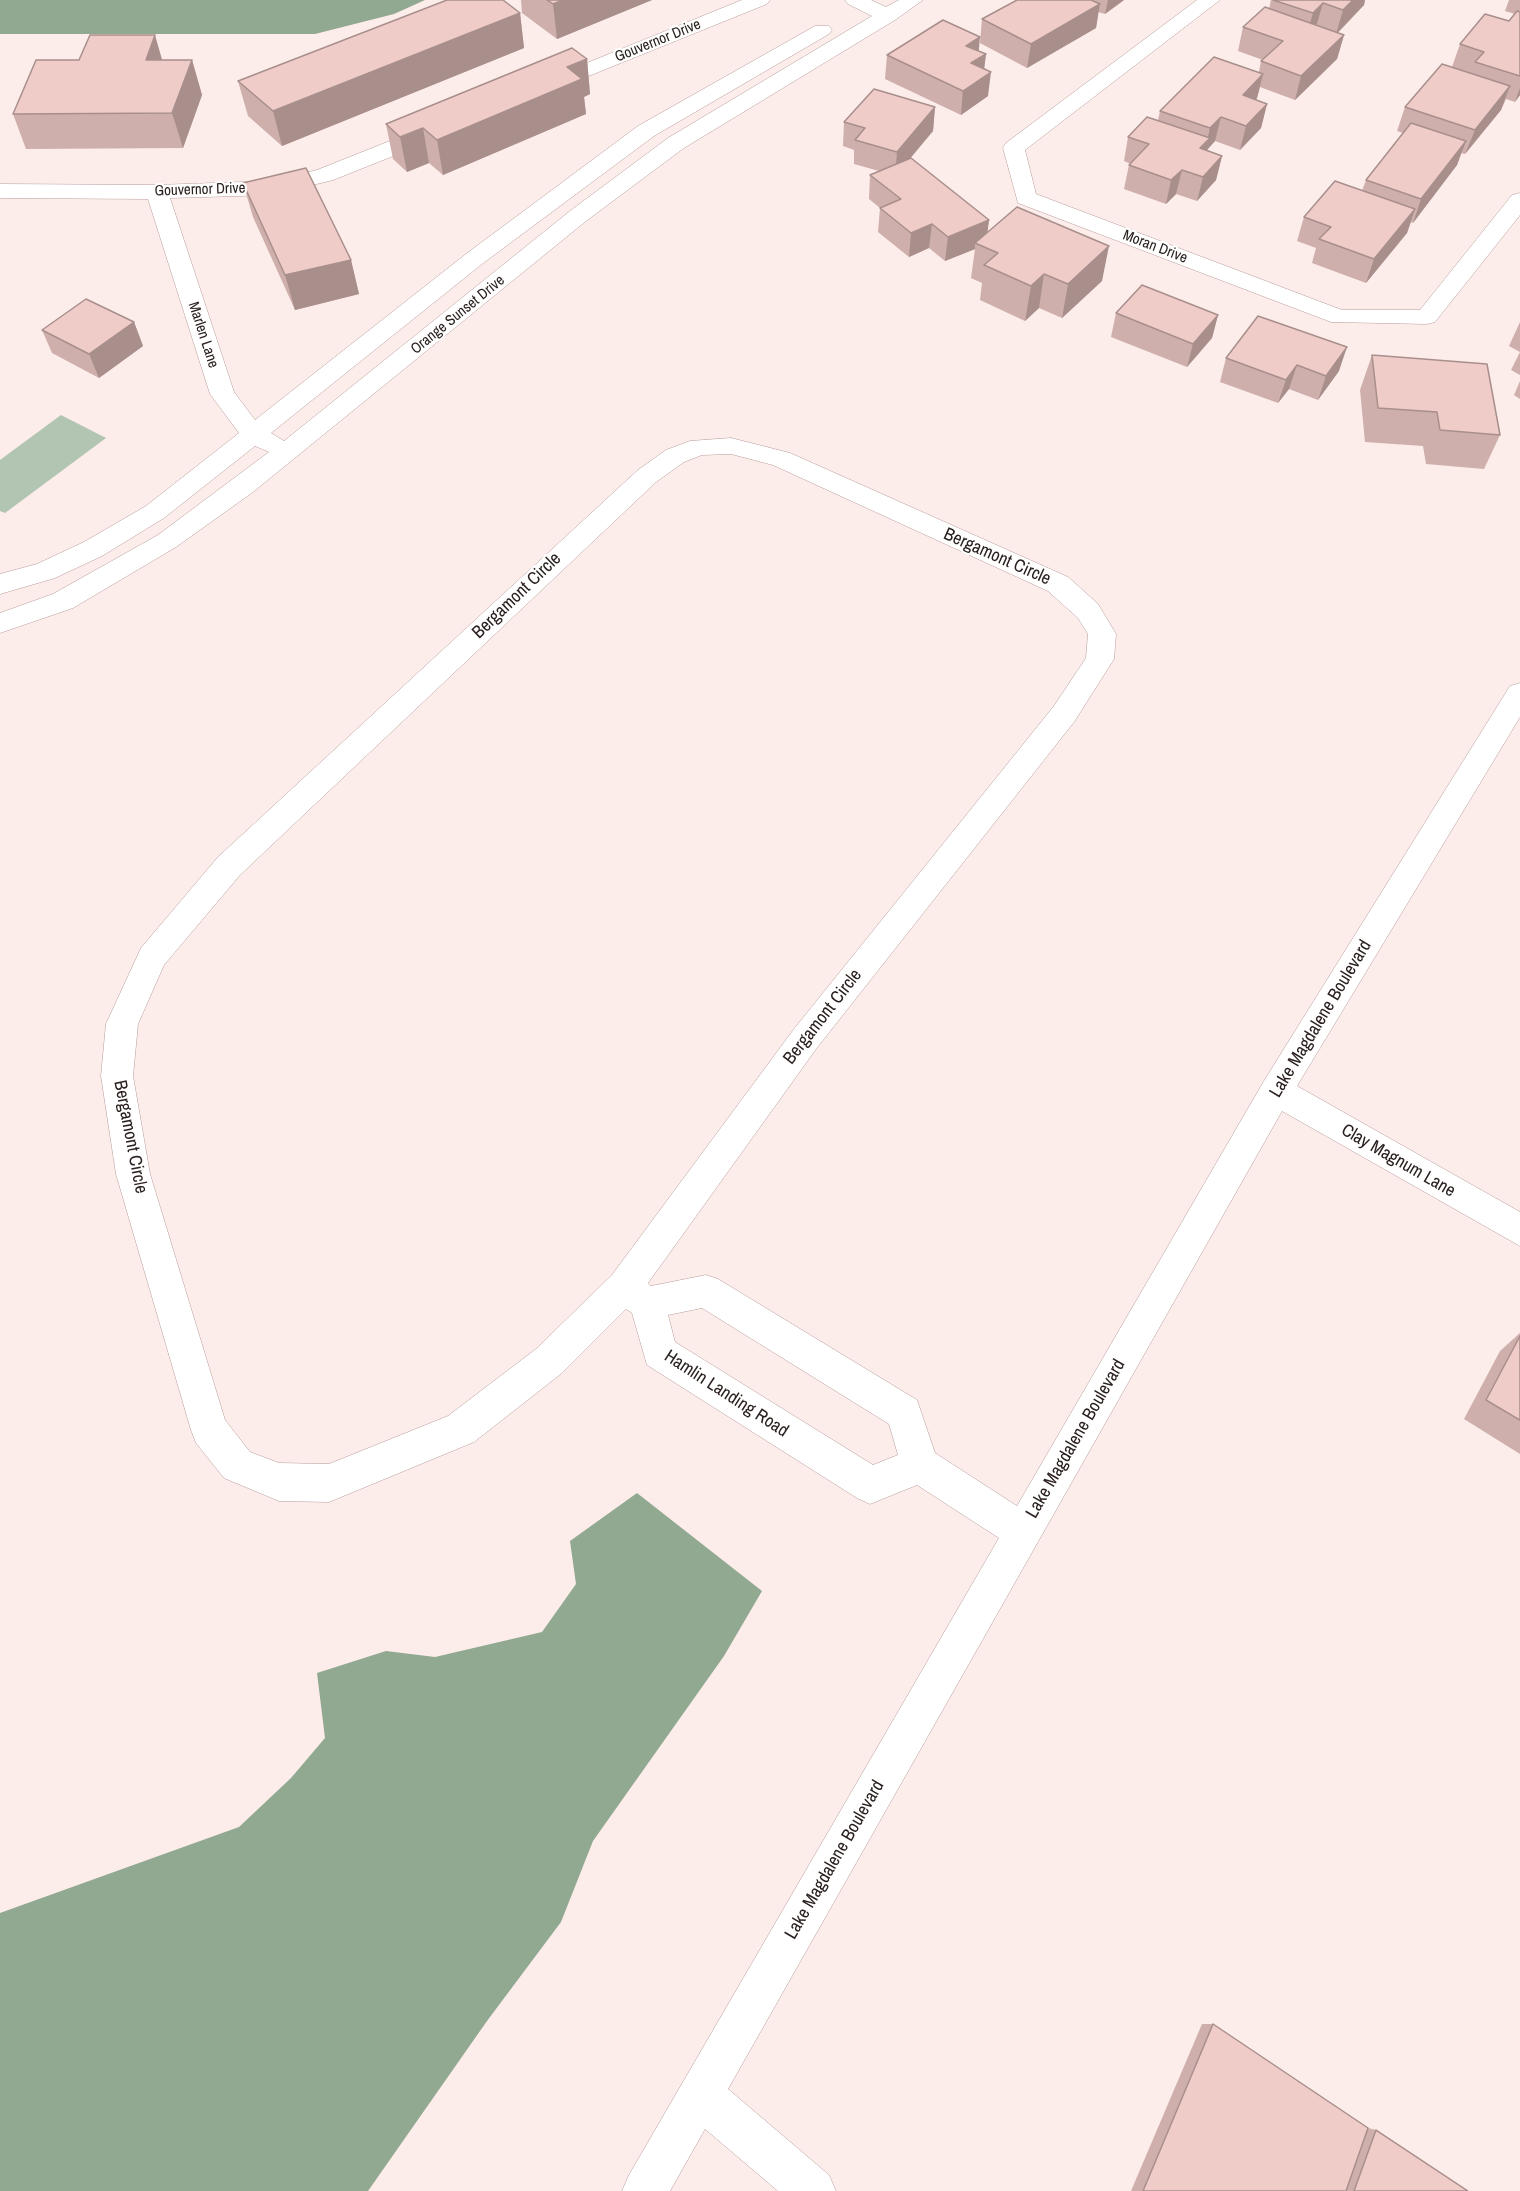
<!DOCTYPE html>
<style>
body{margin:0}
canvas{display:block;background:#fcecea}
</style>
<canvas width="1520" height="2191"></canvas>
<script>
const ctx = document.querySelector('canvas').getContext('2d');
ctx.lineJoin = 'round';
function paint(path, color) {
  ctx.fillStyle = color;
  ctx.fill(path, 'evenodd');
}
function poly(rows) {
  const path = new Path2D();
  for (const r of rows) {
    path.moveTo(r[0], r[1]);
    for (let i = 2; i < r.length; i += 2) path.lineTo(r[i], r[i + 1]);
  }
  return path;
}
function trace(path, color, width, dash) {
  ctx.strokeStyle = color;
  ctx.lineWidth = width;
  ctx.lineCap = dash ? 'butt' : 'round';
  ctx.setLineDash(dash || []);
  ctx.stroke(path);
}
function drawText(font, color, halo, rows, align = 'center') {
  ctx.font = font + ' "Archivo Narrow",sans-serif';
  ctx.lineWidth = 4.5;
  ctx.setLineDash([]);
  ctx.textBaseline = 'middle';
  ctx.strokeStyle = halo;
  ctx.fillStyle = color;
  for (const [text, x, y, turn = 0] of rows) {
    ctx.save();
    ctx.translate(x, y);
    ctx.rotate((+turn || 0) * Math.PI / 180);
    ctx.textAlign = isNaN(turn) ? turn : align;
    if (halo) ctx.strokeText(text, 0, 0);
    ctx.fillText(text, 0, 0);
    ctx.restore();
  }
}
const green = poly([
 [61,415,106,438,5,513,0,511,0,460]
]);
const water = poly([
 [0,0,425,0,394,14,315,34,0,34],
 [637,1493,762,1591,724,1656,593,1841,561,1922,487,2021,368,2191,0,2191,0,1913,239,1827,291,1778,325,1738,317,1673,386,1651,435,1657,542,1632,576,1584,570,1541]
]);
const minor = poly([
 [742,0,770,0,767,4,554,90,547,92,540,90,536,86,540,82,742,0],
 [845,0,871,0,886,7,899,0,923,0,895,20,684,148,586,221,253,492,176,547,73,608,0,633,0,613,53,594,158,535,269,452,255,446,164,518,102,556,55,578,0,594,0,574,37,564,84,542,146,506,239,433,210,394,148,199,0,198,0,184,157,185,272,181,317,170,425,127,441,127,444,132,441,137,333,180,272,195,170,198,234,392,255,420,466,254,638,126,815,26,829,26,832,30,829,34,654,136,482,264,271,433,284,441,570,211,668,138,872,16,848,4,845,0],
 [1197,0,1220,0,1025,150,1036,194,1342,310,1420,310,1512,195,1520,193,1520,215,1435,322,1427,324,1331,322,1018,203,1003,148,1006,143,1197,0],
 [731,438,790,453,1068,577,1098,604,1116,634,1114,659,1074,722,816,1049,648,1283,651,1286,706,1275,718,1279,917,1400,935,1453,1017,1506,1264,1081,1510,686,1520,683,1520,717,1297,1086,1520,1212,1520,1246,1282,1111,728,2089,829,2175,836,2191,778,2191,705,2129,670,2191,622,2191,629,2175,999,1538,917,1485,870,1504,857,1498,647,1365,632,1313,626,1309,562,1373,474,1442,329,1502,279,1501,224,1478,196,1443,191,1430,116,1174,101,1076,106,1024,141,948,218,857,638,470,666,450,690,441,731,438],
 [731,454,773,465,1048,591,1078,618,1088,634,1086,658,1054,706,794,1029,612,1275,536,1349,448,1416,329,1464,279,1463,250,1452,225,1420,150,1174,133,1076,138,1024,164,965,240,875,656,482,684,462,702,455,731,454],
 [702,1308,889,1424,898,1455,873,1465,675,1342,668,1315,702,1308]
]);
const wall = poly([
 [521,0,652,0,557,39,522,13],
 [1017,0,1124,0,1105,14,1098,12,1096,28,1027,68,980,43,982,19],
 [1271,0,1365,0,1364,5,1338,33,1344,35,1337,59,1295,100,1260,87,1257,98,1256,100,1267,104,1261,128,1240,150,1215,141,1207,150,1207,151,1222,156,1216,180,1197,201,1176,194,1166,204,1124,189,1129,165,1131,164,1124,161,1128,137,1158,120,1160,111,1259,72,1261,61,1263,60,1238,51,1243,27,1269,9],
 [1509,0,1520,0,1520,95,1515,102,1506,99,1501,110,1465,154,1461,153,1457,165,1413,223,1411,222,1407,233,1366,283,1312,263,1316,248,1297,241,1304,217,1362,191,1366,180,1403,133,1397,131,1405,107,1452,67,1460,44,1509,21,1515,14,1505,11],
 [520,13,524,48,282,146,248,116,238,81],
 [979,51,986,54,984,69,988,96,961,115,885,79,887,55],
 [587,59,590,94,584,97,586,114,443,175,429,163,407,172,393,159,386,124],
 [163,60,192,60,202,95,183,148,26,149,13,114],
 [935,107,933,131,910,159,989,220,987,233,1102,281,1062,318,1039,308,1025,321,980,300,982,283,971,278,975,249,945,261,929,248,909,257,878,232,880,208,869,199,870,175,879,171,854,164,854,150,843,146,844,122],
 [243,183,351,260,359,294,295,310,253,217],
 [1116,313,1218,315,1212,338,1187,367,1111,337],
 [1258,316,1339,371,1318,400,1289,389,1278,403,1220,382,1226,358],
 [134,322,143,346,99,378,52,353,42,330],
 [1520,322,1520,375,1511,370,1520,352,1509,346],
 [1372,355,1500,435,1484,469,1426,464,1423,446,1365,442,1360,390],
 [1520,381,1520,399,1514,395],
 [1520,1333,1520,1454,1464,1419,1500,1351],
 [1202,2024,1213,2024,1368,2128,1376,2130,1468,2191,1131,2191]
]);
const shadedWall = poly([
 [563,0,652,0,557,39,553,4],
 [1108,0,1124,0,1105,14],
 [1353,0,1365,0,1364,5,1336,34,1343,10],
 [1323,3,1316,27,1306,37,1313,13],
 [1100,4,1096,28,1027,68,1031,44],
 [520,13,524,48,282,146,273,111],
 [155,35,165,70,146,60],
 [1344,35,1337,59,1295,100,1301,76],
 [980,37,978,59,986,54,983,78,991,72,988,96,961,115,966,46],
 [587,59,590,94,584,97,586,114,443,175,437,140,567,67],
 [192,60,202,95,183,148,172,113],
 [1263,74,1257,98,1237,119,1243,95],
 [1510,86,1501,110,1465,154,1475,130],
 [1520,88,1520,95,1515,102],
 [1267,104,1261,128,1240,150,1246,126],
 [935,107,933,131,895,176,897,152],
 [1221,117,1215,141,1207,150,1204,162,1200,148,1207,141,1210,128],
 [423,128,429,163,407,172,400,137],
 [1466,141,1457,165,1413,223,1421,199],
 [1222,156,1216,180,1197,201,1203,177],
 [1182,170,1176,194,1166,204,1171,180],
 [1415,209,1407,233,1366,283,1374,259],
 [989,220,986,244,975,243,975,249,945,261,948,237],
 [932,224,929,248,909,257,911,233],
 [1109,246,1102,281,1062,318,1068,284],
 [351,260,359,294,295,310,285,275],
 [1044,274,1039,308,1025,321,1031,286],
 [1218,315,1212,338,1187,367,1193,344],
 [134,322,143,346,99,378,89,354],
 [1347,347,1339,371,1318,400,1326,376],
 [1297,365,1289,389,1278,403,1286,380]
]);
const building = poly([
 [447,0,503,0,520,13,273,111,238,81,447,0],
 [547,0,563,0,553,4,547,0],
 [1017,0,1091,0,1100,4,1031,44,982,19,1017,0],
 [1273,0,1353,0,1343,10,1323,3,1313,13,1273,0],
 [1265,7,1344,35,1301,76,1261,61,1283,41,1243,27,1265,7],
 [1517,11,1520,12,1520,76,1475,62,1484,52,1460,44,1485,14,1509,21,1517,11],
 [943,20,980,37,966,46,986,54,971,63,991,72,963,91,887,55,943,20],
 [90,35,155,35,146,60,192,60,172,113,13,114,36,60,79,60,90,35],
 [572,48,587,59,567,67,582,79,437,140,423,128,400,137,386,124,572,48],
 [1214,57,1263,74,1243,95,1267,104,1246,126,1221,117,1210,128,1160,111,1214,57],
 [1442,64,1510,86,1475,130,1405,107,1442,64],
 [874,89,935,107,897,152,855,140,865,128,844,122,874,89],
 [1147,117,1210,138,1200,148,1222,156,1203,177,1182,170,1171,180,1129,165,1149,144,1128,137,1147,117],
 [1411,123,1466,141,1421,199,1366,180,1411,123],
 [911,158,989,220,948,237,932,224,911,233,880,208,901,199,870,175,911,158],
 [306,168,351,260,285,275,243,183,306,168],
 [1335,181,1415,209,1374,259,1319,239,1331,227,1304,217,1335,181],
 [1017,207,1109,246,1068,284,1044,274,1031,286,984,265,998,253,975,243,1017,207],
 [1142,285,1218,315,1193,344,1116,313,1142,285],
 [86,299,134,322,89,354,42,330,86,299],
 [1258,316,1347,347,1326,376,1297,365,1286,380,1226,358,1258,316],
 [1372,355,1487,364,1500,435,1440,430,1437,412,1378,408,1372,355],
 [1520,1336,1520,1420,1486,1400,1520,1336],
 [1213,2024,1368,2128,1346,2191,1143,2191,1213,2024],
 [1376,2130,1468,2191,1354,2191,1376,2130]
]);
const farStreetnames = [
 ["Gouvernor Drive",658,41,-22],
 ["Gouvernor Drive",200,190,-2],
 ["Moran Drive",1155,247,21],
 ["Orange Sunset Drive",458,315,-39],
 ["Marlen Lane",203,335,72]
];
const streetNames = [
 ["Bergamont Circle",997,557,24],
 ["Bergamont Circle",517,596,-44],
 ["Bergamont Circle",823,1017,-52],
 ["Lake Magdalene Boulevard",1321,1019,-59],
 ["Bergamont Circle",130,1137,79],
 ["Clay Magnum Lane",1398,1161,30],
 ["Hamlin Landing Road",726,1394,33],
 ["Lake Magdalene Boulevard",1076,1439,-60],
 ["Lake Magdalene Boulevard",835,1860,-60]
];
paint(green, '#b2c5b2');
paint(water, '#91a891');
trace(minor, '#b79d9b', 1);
paint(minor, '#fff');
paint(wall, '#ceafac');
paint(shadedWall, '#a88f8c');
paint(building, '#f0ccc8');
trace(building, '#a88f8c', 1.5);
drawText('15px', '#2a201f', '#fdfefd', farStreetnames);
drawText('18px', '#2a201f', '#fdfefd', streetNames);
</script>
